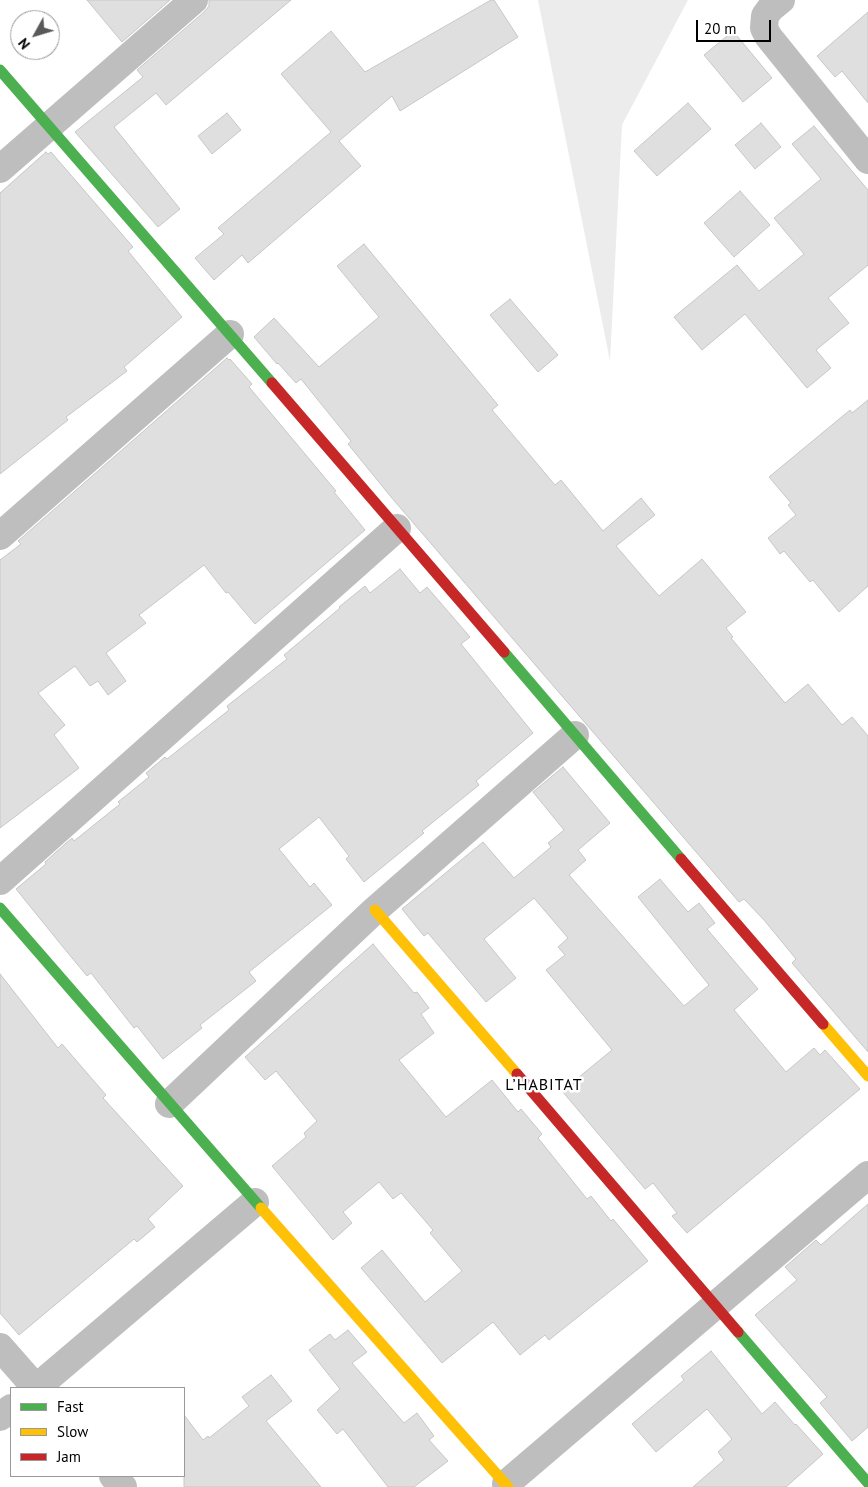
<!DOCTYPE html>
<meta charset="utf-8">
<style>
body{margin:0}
#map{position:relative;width:868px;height:1487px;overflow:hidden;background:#fff;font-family:"PT Sans",sans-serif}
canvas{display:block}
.legend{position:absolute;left:10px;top:1387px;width:175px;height:90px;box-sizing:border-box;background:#fff;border:1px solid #999;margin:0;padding:6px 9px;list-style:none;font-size:15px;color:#000}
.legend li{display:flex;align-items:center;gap:10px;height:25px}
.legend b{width:25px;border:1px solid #999}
.north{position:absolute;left:10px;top:10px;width:50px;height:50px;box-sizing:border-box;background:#fff;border:1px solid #999;border-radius:50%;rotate:231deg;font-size:14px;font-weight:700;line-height:20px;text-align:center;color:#000}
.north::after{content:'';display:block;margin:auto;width:18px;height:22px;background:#595959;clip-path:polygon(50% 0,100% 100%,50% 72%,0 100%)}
.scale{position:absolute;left:696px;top:20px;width:75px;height:22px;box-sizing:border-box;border:2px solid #000;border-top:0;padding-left:6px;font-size:15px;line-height:18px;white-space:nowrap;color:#000;-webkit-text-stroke:4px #fff;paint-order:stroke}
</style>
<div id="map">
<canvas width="868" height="1487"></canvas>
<ul class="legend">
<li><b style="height:6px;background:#4caf50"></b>Fast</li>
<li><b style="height:6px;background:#ffc107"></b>Slow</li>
<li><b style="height:6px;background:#c62828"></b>Jam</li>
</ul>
<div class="north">N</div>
<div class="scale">20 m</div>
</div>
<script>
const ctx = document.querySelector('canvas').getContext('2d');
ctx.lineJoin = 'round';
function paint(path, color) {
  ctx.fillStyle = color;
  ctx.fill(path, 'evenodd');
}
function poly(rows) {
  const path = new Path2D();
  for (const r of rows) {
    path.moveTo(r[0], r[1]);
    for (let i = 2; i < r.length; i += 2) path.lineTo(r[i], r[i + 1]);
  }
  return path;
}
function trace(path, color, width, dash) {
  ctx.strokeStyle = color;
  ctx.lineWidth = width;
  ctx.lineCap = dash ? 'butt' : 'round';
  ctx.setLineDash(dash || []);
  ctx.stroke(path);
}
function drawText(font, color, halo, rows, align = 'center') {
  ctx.font = font + ' "PT Sans",sans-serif';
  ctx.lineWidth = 5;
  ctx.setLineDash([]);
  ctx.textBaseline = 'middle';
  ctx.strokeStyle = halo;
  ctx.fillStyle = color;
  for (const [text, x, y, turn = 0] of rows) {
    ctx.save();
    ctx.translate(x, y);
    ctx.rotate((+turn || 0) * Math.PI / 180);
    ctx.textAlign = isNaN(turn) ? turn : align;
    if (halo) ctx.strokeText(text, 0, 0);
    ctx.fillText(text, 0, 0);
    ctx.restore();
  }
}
const green = poly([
 [538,0,688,0,622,125,610,361]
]);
const building = poly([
 [87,0,170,0,122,42,87,0],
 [209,0,291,0,166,105,156,93,114,127,180,209,158,227,75,132,143,77,137,70,204,12,209,6,209,0],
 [491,0,494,0,518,37,400,111,392,96,339,141,361,166,248,263,242,255,214,280,195,258,224,234,218,228,331,132,281,74,331,31,365,72,491,0],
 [868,12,868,103,842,71,835,77,817,56,868,12],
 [733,31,772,78,743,102,704,55,733,31],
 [688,103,711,129,657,176,634,151,688,103],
 [227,113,241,130,212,154,198,136,227,113],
 [761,123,781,147,755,169,735,145,761,123],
 [814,126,868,190,868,265,828,298,849,323,816,350,831,368,807,388,745,314,702,350,674,317,737,265,759,291,804,254,774,218,821,179,792,144,814,126],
 [46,152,48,154,51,152,133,247,128,251,182,317,124,367,127,371,66,417,68,420,0,474,0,193,46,152],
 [740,191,770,225,734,257,704,223,740,191],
 [364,244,498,405,492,410,555,485,561,480,603,531,641,498,655,515,616,546,659,596,702,559,746,612,726,628,733,637,731,638,785,703,808,684,842,725,852,717,868,736,868,1052,792,963,796,959,764,920,744,899,739,902,391,497,348,444,351,441,301,379,296,383,278,363,277,364,254,337,274,318,319,367,379,317,337,266,364,244],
 [510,299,558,355,538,372,490,315,510,299],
 [227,358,229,360,230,359,252,384,249,387,336,491,334,492,365,530,255,624,228,592,226,593,204,565,139,615,146,623,106,653,126,681,108,695,98,681,90,686,75,666,38,693,65,725,54,735,79,768,0,828,0,560,21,544,18,541,227,358],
 [868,400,868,586,839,612,813,580,810,582,784,551,780,554,768,538,796,515,788,505,791,503,769,477,850,410,852,413,868,400],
 [400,569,420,593,427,587,470,637,461,644,533,733,476,781,479,785,422,831,424,833,364,882,346,859,349,856,319,817,279,849,310,887,314,883,332,905,249,972,256,981,200,1025,202,1028,163,1059,137,1026,134,1028,91,973,87,976,63,947,16,889,46,864,45,862,65,844,72,838,74,841,120,804,118,802,149,777,146,773,165,757,167,759,229,710,227,706,287,659,284,655,340,608,339,607,365,586,370,593,400,569],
 [563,767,610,823,578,850,586,860,569,875,684,1006,709,985,638,897,660,879,688,912,699,903,715,923,707,929,758,989,734,1010,786,1072,814,1048,820,1055,825,1050,860,1089,687,1233,672,1216,677,1213,653,1183,645,1189,562,1091,612,1050,546,970,565,955,558,947,568,938,534,898,484,939,516,978,486,1002,428,933,424,936,402,909,483,842,514,878,551,847,548,843,564,830,533,792,563,767],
 [373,944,414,993,417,992,429,1008,421,1014,434,1033,399,1060,446,1117,492,1080,518,1112,521,1109,542,1134,538,1138,587,1199,591,1196,611,1221,613,1219,648,1261,549,1340,545,1335,520,1355,493,1322,442,1363,361,1268,382,1250,425,1302,462,1271,430,1233,433,1230,401,1193,393,1199,379,1182,343,1212,352,1223,333,1240,272,1166,306,1137,304,1133,317,1121,276,1071,265,1080,245,1057,373,944],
 [0,974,58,1048,62,1044,106,1095,103,1098,183,1186,148,1219,155,1227,137,1242,134,1239,19,1335,0,1313,0,974],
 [868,1204,868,1427,852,1441,820,1403,827,1397,755,1315,797,1280,785,1267,816,1240,821,1245,868,1204],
 [348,1330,367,1352,352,1363,404,1423,417,1413,434,1436,429,1440,448,1461,414,1487,388,1487,343,1429,337,1434,317,1410,340,1389,309,1350,330,1334,335,1340,348,1330],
 [711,1351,762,1414,775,1402,795,1425,796,1424,823,1454,786,1487,693,1487,724,1460,718,1452,732,1439,707,1409,656,1452,632,1424,684,1380,681,1376,711,1351],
 [271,1375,292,1401,266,1421,321,1487,184,1487,184,1415,203,1440,208,1436,209,1438,249,1406,242,1397,271,1375]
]);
const street = poly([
 [781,0,770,9,765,16,764,28,768,36,868,160],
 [0,169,194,0],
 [0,536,230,334],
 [0,881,397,528],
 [169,1104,375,910,575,735],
 [0,1347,36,1388],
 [36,1388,255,1202],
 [0,1417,11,1408],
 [113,1476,123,1487],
 [506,1484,868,1175]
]);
const fast = poly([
 [0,70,272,383],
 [504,652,681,859],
 [0,908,261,1208],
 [738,1332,868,1483]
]);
const slow = poly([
 [375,910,517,1074],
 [823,1024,868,1076],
 [261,1208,508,1487]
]);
const jam = poly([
 [272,383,504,652],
 [681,859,823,1024],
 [517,1074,738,1332]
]);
const neighbourhoodNames = [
 ["L’HABITAT",544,1085]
];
paint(green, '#ececec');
paint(building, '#dfdfdf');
trace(building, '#c7c7c7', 1);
trace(street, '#bebebe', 28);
trace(fast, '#4caf50', 11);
trace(slow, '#ffc107', 11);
trace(jam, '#c62828', 11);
ctx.letterSpacing = '1px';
drawText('16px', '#000', '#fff', neighbourhoodNames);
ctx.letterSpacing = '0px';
</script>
